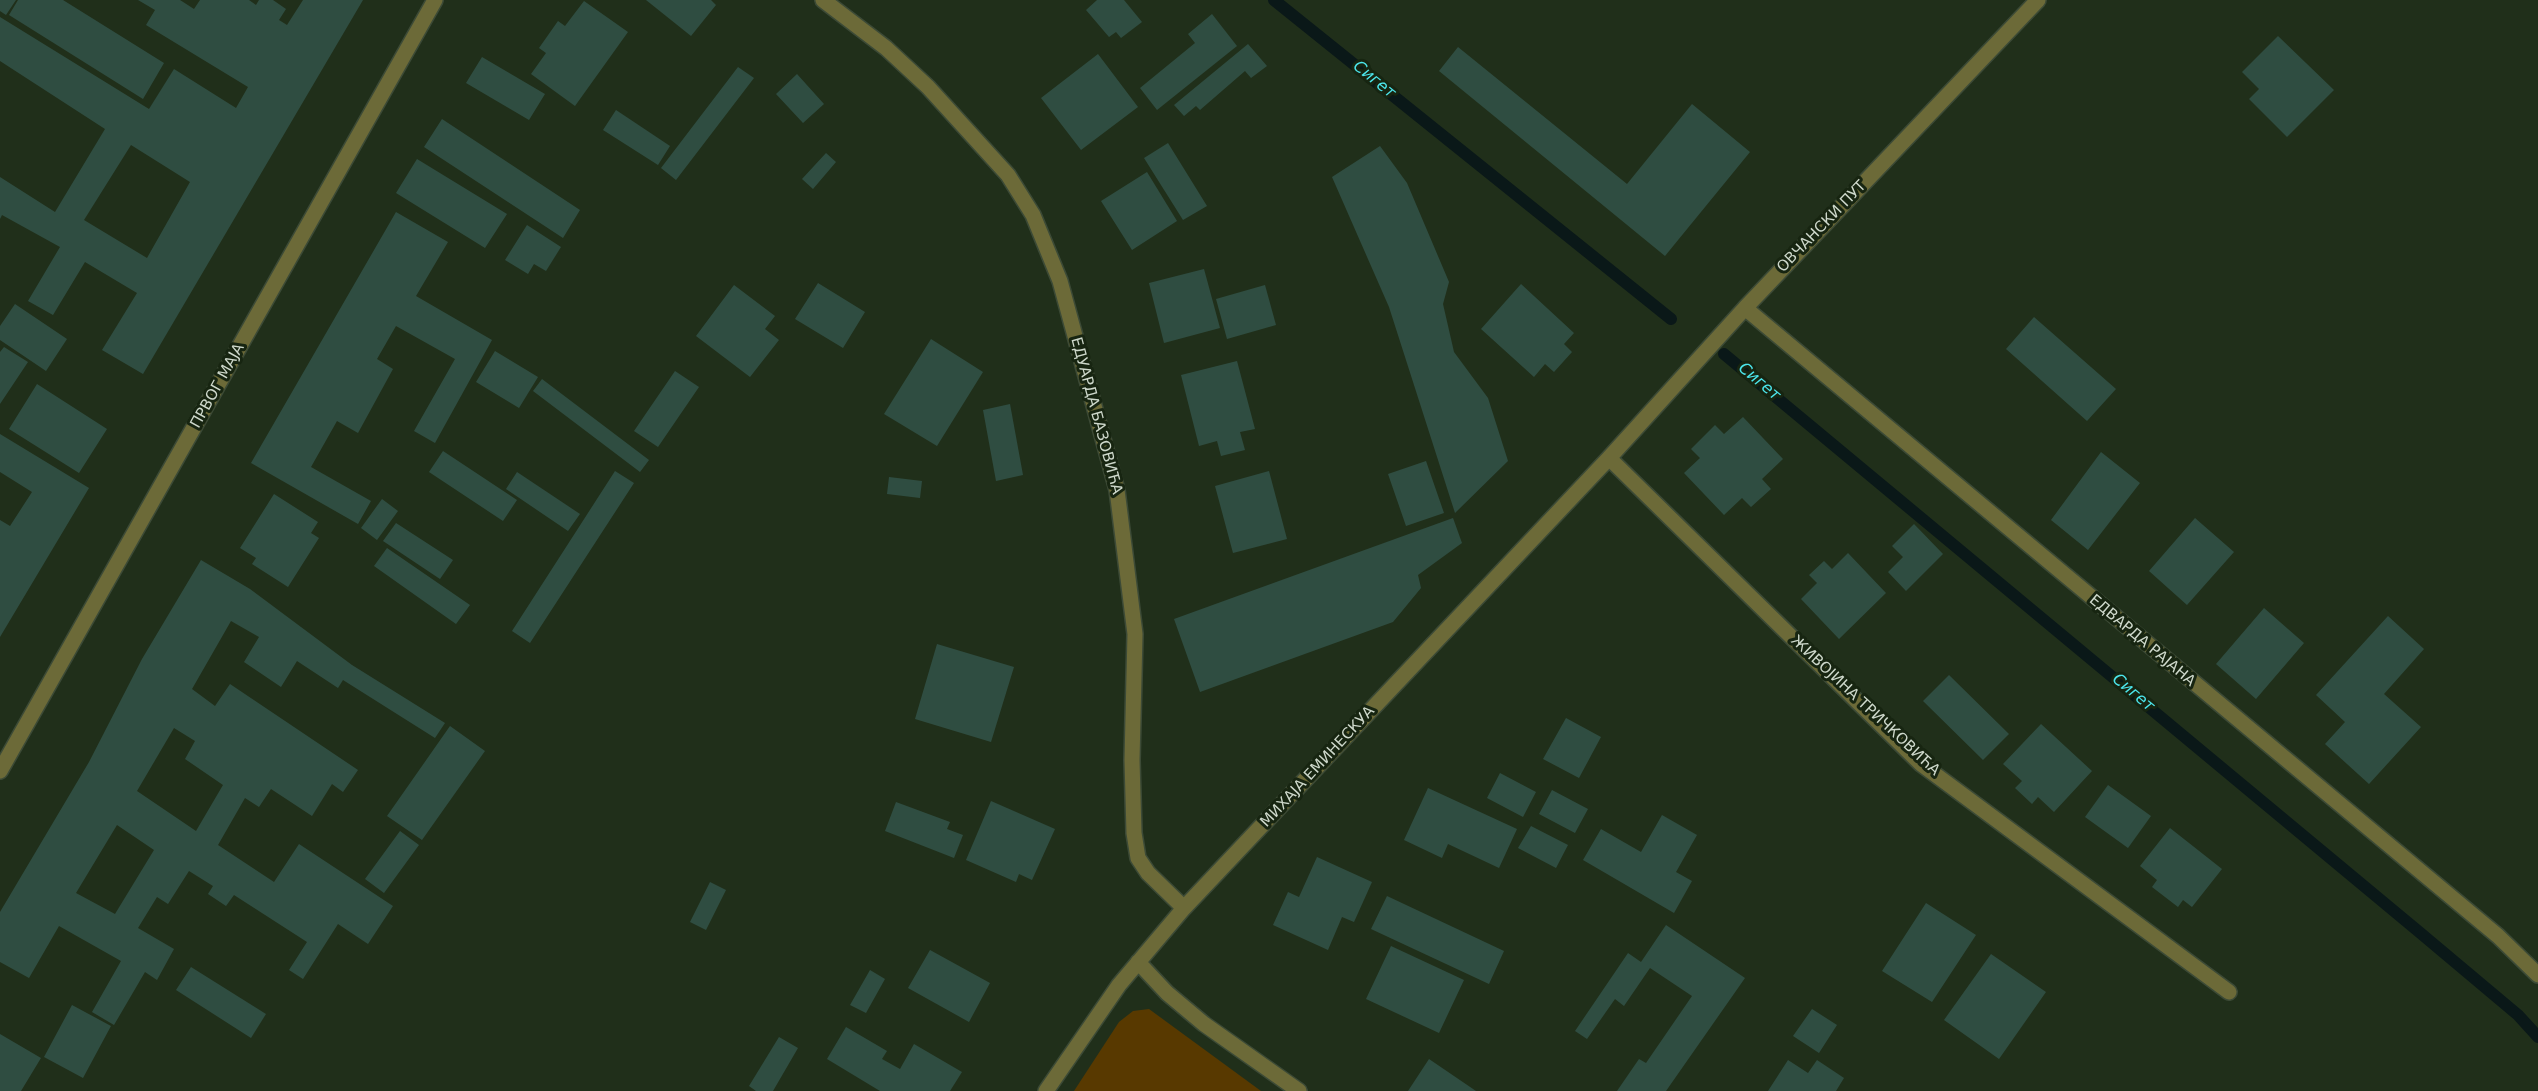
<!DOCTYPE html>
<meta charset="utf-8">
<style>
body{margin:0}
canvas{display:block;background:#202f1a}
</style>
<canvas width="2538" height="1091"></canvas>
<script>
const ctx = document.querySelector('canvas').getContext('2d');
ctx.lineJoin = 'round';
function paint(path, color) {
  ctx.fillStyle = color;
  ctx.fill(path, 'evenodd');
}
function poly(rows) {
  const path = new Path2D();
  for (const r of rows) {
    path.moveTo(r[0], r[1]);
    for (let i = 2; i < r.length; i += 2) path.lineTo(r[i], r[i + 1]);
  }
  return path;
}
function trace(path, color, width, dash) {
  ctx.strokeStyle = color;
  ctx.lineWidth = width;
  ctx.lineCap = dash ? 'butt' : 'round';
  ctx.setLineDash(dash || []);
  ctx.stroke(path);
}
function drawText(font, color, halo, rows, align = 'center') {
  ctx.font = font + ' "DejaVu Sans",sans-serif';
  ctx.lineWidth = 6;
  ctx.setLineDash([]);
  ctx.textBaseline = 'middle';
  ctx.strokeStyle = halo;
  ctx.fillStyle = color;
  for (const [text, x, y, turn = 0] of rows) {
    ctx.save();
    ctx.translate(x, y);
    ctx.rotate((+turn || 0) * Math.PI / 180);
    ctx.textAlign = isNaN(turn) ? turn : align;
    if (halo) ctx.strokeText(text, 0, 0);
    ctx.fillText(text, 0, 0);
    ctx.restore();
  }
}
const green = poly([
 [1149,1009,1261,1091,1074,1091,1119,1022,1133,1011]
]);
const stream = poly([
 [1274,0,1671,319],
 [1724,354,2418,931,2518,1015,2538,1037]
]);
const building = poly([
 [0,0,16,0,6,15,0,11],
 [18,0,63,0,164,63,143,99,9,15],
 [138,0,180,0,194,9,200,0,249,0,256,5,259,0,273,0,286,9,279,20,287,25,303,0,363,0,143,374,102,350,137,293,85,262,53,315,28,301,60,247,2,215,0,219,0,177,55,212,105,129,0,61,0,17,149,109,174,69,236,108,248,87,146,25,155,10],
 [131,145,190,182,147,258,84,220],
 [646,0,711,0,716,5,691,36],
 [1097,0,1124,0,1142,22,1121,38,1116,32,1109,37,1086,10],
 [584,1,628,32,575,106,531,74,546,53,539,48,558,21,565,26],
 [1212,14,1237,46,1157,110,1140,88,1195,43,1188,34],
 [2278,36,2334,90,2287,137,2249,99,2259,89,2242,72],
 [1248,44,1267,66,1251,78,1245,71,1200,110,1196,106,1184,116,1174,105],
 [1458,47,1627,184,1692,104,1750,152,1665,256,1439,71],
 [1098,54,1138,107,1081,150,1041,98],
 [482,57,545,94,529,120,466,83],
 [738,67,754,78,676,180,661,168],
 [797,74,824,104,803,123,776,94],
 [616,110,670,146,658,165,603,130],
 [442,119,580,210,563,238,424,147],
 [1168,143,1207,206,1183,220,1144,158],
 [1380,146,1407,183,1449,282,1443,304,1454,352,1488,398,1508,461,1455,513,1389,307,1332,177],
 [826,153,836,162,813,189,802,179],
 [417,159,507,214,485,248,396,193],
 [1147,172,1177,221,1132,250,1101,201],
 [396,212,448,242,416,296,492,340,435,443,414,431,455,359,396,326,377,359,393,369,358,433,337,421,311,467,371,501,358,524,251,463],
 [527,225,561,247,546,271,534,264,528,274,505,260],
 [1204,269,1220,328,1164,343,1149,283],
 [818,283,865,312,843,348,795,319],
 [1521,284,1574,333,1564,344,1572,352,1554,372,1545,364,1534,377,1481,329],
 [734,285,775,316,765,329,779,340,750,377,696,336],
 [1265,285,1276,325,1227,339,1216,299],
 [15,304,67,339,46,371,0,340,0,326],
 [2034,317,2116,389,2087,421,2006,349],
 [931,339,983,372,937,446,884,414],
 [4,347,28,362,0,404,0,352],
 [495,351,538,377,519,408,476,382],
 [1237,361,1255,429,1240,432,1245,450,1221,456,1217,441,1199,446,1181,375],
 [675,371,699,387,658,447,634,431],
 [542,379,649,460,640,472,533,391],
 [37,384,107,429,79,473,9,429],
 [1010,404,1023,475,996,481,983,410],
 [1743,417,1783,459,1762,479,1771,489,1751,507,1742,498,1724,515,1684,473,1700,458,1691,449,1715,425,1724,434],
 [0,434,89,488,0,637,0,520,10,526,32,492,0,472],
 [443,451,517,500,503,521,429,472],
 [2101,452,2140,483,2088,550,2051,520],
 [1426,461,1444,513,1406,526,1388,474],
 [615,471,634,483,530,643,512,631],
 [1269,471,1287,539,1233,553,1215,486],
 [517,472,580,514,568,531,506,489],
 [889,477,922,481,920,498,887,494],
 [274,494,318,522,311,533,319,538,288,587,252,564,256,558,240,548],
 [382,499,398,511,377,540,361,528],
 [1453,518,1462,543,1418,575,1421,588,1393,622,1200,692,1174,619],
 [2195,518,2234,552,2187,605,2149,571],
 [396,523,453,560,440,579,383,541],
 [1914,524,1943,554,1906,591,1888,572,1903,557,1892,546],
 [387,548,470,605,456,624,374,566],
 [1848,553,1886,593,1839,639,1801,599,1817,583,1809,575,1824,561,1832,569],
 [201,560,250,589,352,665,445,723,435,738,343,680,338,688,297,661,281,687,244,662,259,637,231,621,192,689,215,706,230,684,358,770,343,792,332,784,312,816,271,789,259,807,245,798,218,845,274,882,299,844,393,906,368,944,338,924,303,979,289,970,307,942,234,895,226,906,208,894,213,886,189,871,168,904,157,897,138,928,174,949,157,980,145,972,114,1025,92,1012,121,961,59,926,29,978,0,962,0,912,89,762,142,659],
 [174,728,195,741,185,759,223,785,196,831,137,791],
 [117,825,154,850,115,914,76,893],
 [2264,608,2304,643,2256,699,2216,664],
 [2388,616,2424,649,2384,694,2421,727,2369,784,2325,744,2345,722,2316,695],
 [937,644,1014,667,991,742,915,719],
 [1949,675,2009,734,1983,760,1923,701],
 [1566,718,1601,737,1579,778,1543,759],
 [2041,724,2092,771,2054,812,2038,797,2032,804,2015,788,2022,781,2003,764],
 [450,726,485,751,422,840,387,816],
 [1500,773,1536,792,1523,817,1487,798],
 [2108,785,2151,816,2128,848,2085,817],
 [1428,788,1517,829,1499,868,1448,844,1442,858,1404,840],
 [1552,790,1588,809,1575,833,1539,814],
 [991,801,1055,829,1032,880,1019,874,1016,882,966,860],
 [896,802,950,822,947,829,963,835,954,858,885,831],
 [1662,815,1697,835,1676,872,1692,881,1674,913,1583,860,1601,829,1641,852],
 [1531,826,1568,845,1556,868,1518,848],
 [2170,828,2222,869,2192,907,2183,900,2178,907,2152,887,2157,880,2140,866],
 [400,831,419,845,384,893,365,879],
 [1317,857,1372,882,1354,922,1342,917,1328,950,1273,925,1288,892,1299,897],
 [710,882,726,890,706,930,690,922],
 [1387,896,1504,951,1489,984,1371,929],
 [1926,903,1976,935,1932,1002,1882,971],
 [1666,925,1745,978,1666,1091,1617,1091,1639,1059,1646,1063,1692,996,1650,968,1624,1006,1615,999,1587,1039,1575,1031,1628,953,1641,962],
 [1391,946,1464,980,1439,1033,1366,999],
 [930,950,990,983,969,1022,908,988],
 [1991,954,2046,992,1999,1059,1944,1020],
 [191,967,266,1014,251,1038,176,990],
 [870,970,885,979,866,1013,850,1005],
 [72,1005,111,1026,83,1078,44,1057],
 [1812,1009,1837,1025,1819,1053,1793,1036],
 [846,1027,887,1051,882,1059,900,1069,914,1044,962,1072,950,1091,880,1091,827,1059],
 [0,1034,41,1058,21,1091,0,1091],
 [779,1037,798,1048,773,1091,756,1091,749,1086],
 [1429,1059,1476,1091,1408,1091],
 [1788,1060,1808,1073,1817,1060,1844,1078,1836,1091,1768,1091]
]);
const minor = poly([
 [823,0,886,48,928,87,1008,175,1033,215,1060,281,1117,490,1135,634,1132,760,1134,833,1138,858,1148,873,1184,908],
 [1745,308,2498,936,2538,975],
 [1609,458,1921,764,2229,992],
 [0,771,435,0],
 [1138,962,1167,993,1204,1024,1299,1091],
 [1046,1091,1119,985,1184,908,1609,458,1745,308,2038,0]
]);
const streetNames = [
 ["ОВЧАНСКИ ПУТ",1822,227,-46],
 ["ПРВОГ МАЈА",218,386,-61],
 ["ЕДУАРДА БАЗОВИЋА",1096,416,75],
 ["ЕДВАРДА РАЈАНА",2142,641,40],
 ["ЖИВОЈИНА ТРИЧКОВИЋА",1865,706,43],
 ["МИХАЈА ЕМИНЕСКУА",1318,767,-47]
];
const waterNames = [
 ["Сигет",1374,80,39],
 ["Сигет",1759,382,40],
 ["Сигет",2133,693,40]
];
paint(green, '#583900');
trace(stream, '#0a1818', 12);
paint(building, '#2f4d41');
trace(minor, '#3c4a36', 18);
trace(minor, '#6c6a38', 15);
drawText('15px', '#ced8cb', '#172511', streetNames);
drawText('italic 16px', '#4ce6ec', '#172511', waterNames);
</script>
